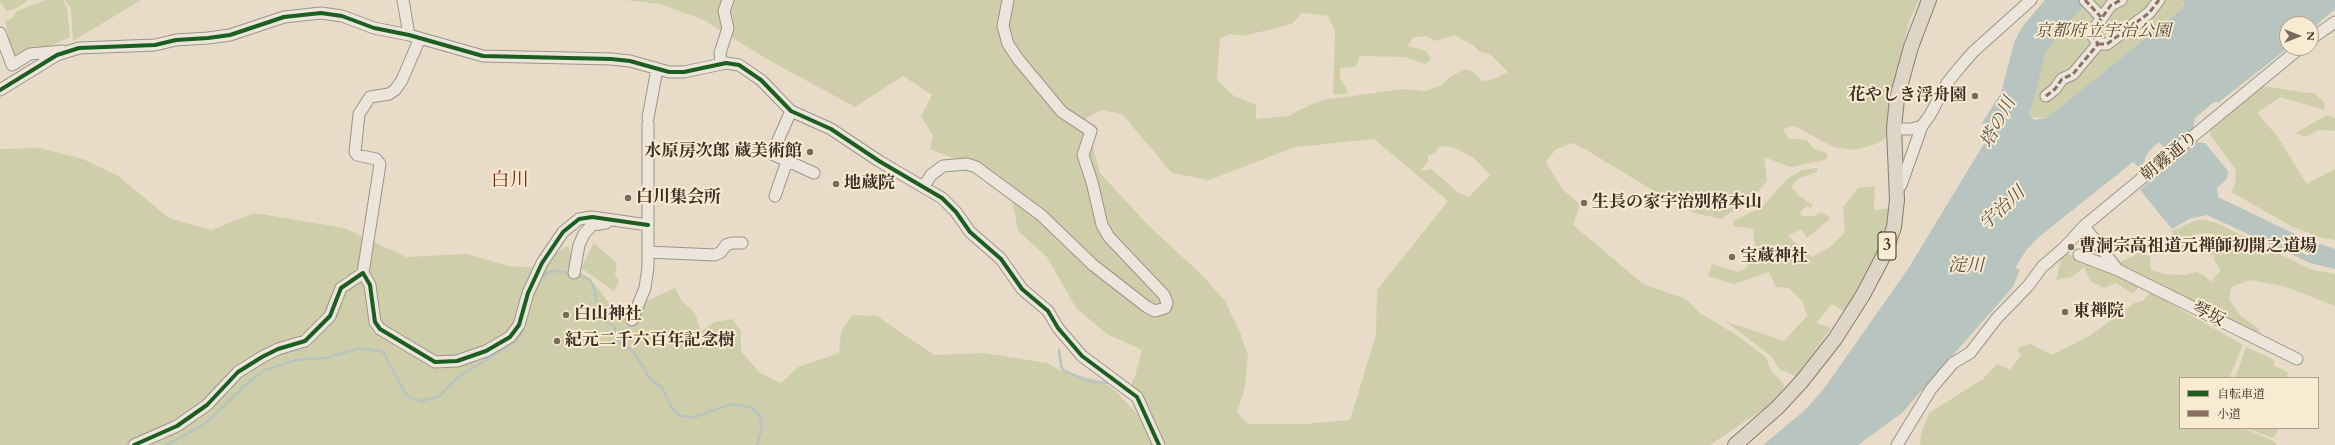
<!DOCTYPE html>
<meta charset="utf-8">
<style>
body{margin:0}
#map{position:relative;width:2335px;height:445px;overflow:hidden;background:#e8dcc8;font-family:Cardo,"Noto Serif JP",serif}
canvas{display:block}
.legend{position:absolute;left:2179px;top:377px;width:140px;height:52px;box-sizing:border-box;background:#f9ead2;border:1px solid #ad9f8c;margin:0;padding:5px 7px;list-style:none;font-size:12px;color:#3b2e24}
.legend li{display:flex;align-items:center;gap:8px;height:20px}
.legend b{width:20px;border:1px solid #ad9f8c}
.north{position:absolute;left:2279px;top:16px;width:40px;height:40px;box-sizing:border-box;background:#f9ead2;border:1px solid #ad9f8c;border-radius:50%;rotate:90deg;font-size:11px;font-weight:700;line-height:16px;text-align:center;color:#3b2e24}
.north::after{content:'';display:block;margin:auto;width:14px;height:18px;background:#786b5d;clip-path:polygon(50% 0,100% 100%,50% 72%,0 100%)}
</style>
<div id="map">
<canvas width="2335" height="445"></canvas>
<ul class="legend">
<li><b style="height:5px;background:#1b5e20"></b>自転車道</li>
<li><b style="height:5px;background:#8d6e63"></b>小道</li>
</ul>
<div class="north">N</div>
</div>
<script>
const ctx = document.querySelector('canvas').getContext('2d');
ctx.lineJoin = 'round';
function paint(path, color) {
  ctx.fillStyle = color;
  ctx.fill(path, 'evenodd');
}
function poly(rows) {
  const path = new Path2D();
  for (const r of rows) {
    path.moveTo(r[0], r[1]);
    for (let i = 2; i < r.length; i += 2) path.lineTo(r[i], r[i + 1]);
  }
  return path;
}
function trace(path, color, width, dash) {
  ctx.strokeStyle = color;
  ctx.lineWidth = width;
  ctx.lineCap = dash ? 'butt' : 'round';
  ctx.setLineDash(dash || []);
  ctx.stroke(path);
}
function drawText(font, color, halo, rows, align = 'center') {
  ctx.font = font + ' Cardo,"Noto Serif JP",serif';
  ctx.lineWidth = 4;
  ctx.setLineDash([]);
  ctx.textBaseline = 'middle';
  ctx.strokeStyle = halo;
  ctx.fillStyle = color;
  for (const [text, x, y, turn = 0] of rows) {
    ctx.save();
    ctx.translate(x, y);
    ctx.rotate((+turn || 0) * Math.PI / 180);
    ctx.textAlign = isNaN(turn) ? turn : align;
    if (halo) ctx.strokeText(text, 0, 0);
    ctx.fillText(text, 0, 0);
    ctx.restore();
  }
}
const green = poly([
 [0,0,28,0,17,8,7,11,1,4],
 [46,0,63,0,67,8,70,37,45,48,27,50,13,56,5,21,13,18,17,11],
 [65,0,141,0,73,41,71,9],
 [625,0,1919,0,1910,19,1892,92,1890,121,1886,138,1873,145,1854,150,1834,147,1794,126,1783,129,1788,138,1807,140,1814,149,1825,152,1828,155,1826,160,1790,167,1764,157,1767,181,1752,199,1721,219,1695,213,1664,197,1588,151,1572,143,1556,149,1546,162,1562,189,1580,204,1573,225,1643,284,1686,299,1700,313,1738,336,1766,357,1770,369,1785,386,1771,404,1710,445,1166,445,1155,420,1130,387,1135,376,1142,350,1107,334,1076,308,1047,257,1018,231,1010,188,958,160,930,149,933,136,921,116,932,95,903,76,855,107,765,58,704,20,660,4],
 [1302,13,1328,16,1335,31,1333,95,1349,93,1340,78,1340,68,1356,67,1360,56,1405,57,1425,64,1431,60,1427,51,1408,46,1413,38,1426,36,1436,41,1454,35,1474,46,1480,52,1490,54,1508,72,1494,79,1483,81,1471,71,1465,69,1450,77,1442,85,1426,91,1405,89,1328,99,1314,103,1288,116,1256,119,1256,105,1234,96,1217,80,1220,39,1230,34,1244,36,1292,24],
 [1102,110,1122,114,1172,173,1209,180,1295,147,1374,139,1448,201,1377,290,1376,335,1350,420,1305,424,1248,424,1237,412,1245,387,1248,356,1240,332,1225,301,1201,274,1148,225,1100,173,1085,119],
 [1440,146,1452,147,1474,158,1490,175,1469,197,1459,193,1431,169,1422,171,1422,169,1428,161,1428,156,1436,152],
 [2092,0,2181,0,2184,3,2183,8,2048,117,2031,118,2031,107,2040,70,2050,44,2061,28],
 [2263,86,2315,94,2324,102,2325,110,2280,97,2257,113,2277,136,2307,184,2335,169,2335,240,2322,238,2293,227,2231,192,2235,184,2236,170,2211,136,2210,130,2255,91],
 [2327,115,2335,118,2335,131,2319,130,2305,137,2296,133],
 [39,148,83,159,118,176,169,218,211,230,255,213,344,228,406,257,467,254,508,266,541,268,553,255,568,246,577,269,593,282,612,307,623,314,631,315,638,307,647,301,675,288,681,300,695,313,701,331,715,322,732,319,741,331,741,351,760,373,781,383,798,367,839,353,841,332,852,315,877,316,934,355,984,353,1047,363,1069,375,1096,379,1112,388,1136,412,1154,445,0,445,0,149],
 [1817,168,1817,172,1799,178,1791,187,1799,196,1813,205,1811,208,1807,206,1800,212,1802,216,1814,216,1821,212,1829,217,1829,220,1807,238,1801,229,1788,236,1812,257,1830,247,1845,232,1843,207,1858,188,1875,186,1874,210,1891,208,1881,245,1845,312,1832,304,1816,323,1831,328,1796,376,1779,369,1771,356,1725,321,1784,341,1807,316,1803,302,1789,288,1776,287,1769,272,1734,284,1708,276,1712,264,1738,272,1746,268,1755,250,1753,229,1733,226,1734,221,1763,206,1787,179,1802,170],
 [2196,220,2206,220,2217,223,2312,270,2335,274,2335,306,2283,286,2250,280,2231,287,2229,299,2240,315,2259,329,2260,335,2122,267,2120,262,2139,253,2150,256,2151,270,2164,274,2185,275,2196,272,2204,275,2211,282,2221,270,2214,260,2215,256,2208,253,2205,247,2216,239,2213,233,2196,234,2190,245,2180,248,2173,242,2172,231],
 [594,243,617,263,615,275,619,281,614,291,581,268],
 [2063,253,2070,254,2076,260,2082,258,2141,285,2133,294,2116,283,2104,288,2090,281,2084,267,2072,277,2056,280],
 [2150,292,2243,345,2229,378,2180,378,2180,428,2242,428,2274,441,2277,445,1920,445,1921,434,1929,413,1983,379,1997,364,2010,370,2021,355,2017,350,2020,347,2030,344,2052,355,2091,335,2134,303,2143,301],
 [2246,347,2275,360,2273,365,2288,372,2286,378,2235,378],
 [2245,428,2279,428,2274,438]
]);
const water = poly([
 [2045,0,2092,0,2061,28,2045,55,2030,113,2031,118,2035,120,2048,117,2183,8,2184,3,2181,0,2335,0,2335,9,2311,30,2311,24,2287,24,2288,48,2219,102,2214,102,2195,118,2193,129,2194,142,2205,143,2228,171,2227,179,2217,188,2218,197,2307,240,2335,249,2335,269,2310,263,2207,215,2189,219,2172,229,2140,190,2164,169,2167,151,2159,142,2149,151,2145,158,2145,162,2139,167,2133,162,2040,236,2027,249,2015,268,2020,270,2013,287,1902,413,1858,445,1763,445,1804,411,1823,390,1908,269,1988,137,1990,130,1982,123,2001,93,2014,43,2022,27]
]);
const stream = poly([
 [576,275,589,279,593,286,598,306,604,320,614,326,618,340,623,346,633,351,649,377,663,389,672,409,680,416,695,417,732,404,751,407,760,415,762,429,757,445],
 [1059,350,1061,366,1064,371,1091,382,1110,383],
 [167,445,206,423,251,380,265,370,296,360,326,358,361,348,383,352,405,393,412,399,422,401,440,396,458,377,513,343,522,333,533,295,540,280,548,272,557,271,571,274]
]);
const minor = poly([
 [403,0,409,35],
 [2085,0,2101,17],
 [0,33,12,65,30,54,62,51],
 [2311,39,2335,22],
 [2098,44,2107,44,2149,13,2159,0],
 [721,64,720,53,728,28,724,11,728,0],
 [0,90,57,55,79,48,155,45,176,40,208,38,230,35,284,17,321,13,342,16,374,28,409,35,483,56,611,59,630,61,669,72,684,72,726,63,739,65,761,80,791,111,831,129,879,161,942,198,956,212,970,232,1001,259,1022,289,1048,311,1058,328,1082,356,1137,397,1159,445],
 [2046,96,2055,89,2062,79,2073,74,2098,44,2091,33,2111,5,2121,0],
 [791,111,772,154,814,173],
 [648,118,657,69],
 [1894,129,1911,129,1922,126,1930,115,1947,83,1960,67,1973,52,2031,0],
 [924,186,931,175,943,166,967,164,976,167,1041,215,1093,265,1147,307,1155,311,1165,308,1167,303,1164,295,1109,237,1102,225,1092,182,1083,155,1091,131,1062,112,1018,59,1008,44,1003,26,1008,0],
 [1897,188,1901,185,1922,126],
 [775,196,787,161],
 [2084,226,2117,269],
 [648,252,715,255,721,252,726,245,732,243,742,243],
 [2079,255,2118,270,2297,359],
 [363,273,380,164,376,159,357,155,355,152,359,114,370,97,389,94,395,90,402,80,420,38],
 [574,273,579,245,584,234,592,225,606,223],
 [632,320,645,288,648,267,648,124],
 [134,445,177,426,207,405,238,372,262,357,278,349,305,341,330,316,341,288,363,273,370,285,375,322,380,329,435,362,457,361,486,351,510,337,519,325,528,293,542,263,563,232,579,219,592,217,648,225],
 [1897,445,1931,389,1953,363,1970,353,1997,318,2028,286,2042,267,2064,248,2084,226,2300,48]
]);
const major = poly([
 [1735,445,1778,407,1802,381,1835,339,1863,295,1885,253,1894,227,1897,200,1894,129,1897,98,1911,47,1929,0]
]);
const quiet = poly([
 [2085,0,2101,17],
 [2098,44,2107,44,2149,13,2159,0],
 [2046,96,2055,89,2062,79,2073,74,2098,44,2091,33,2111,5,2121,0]
]);
const cycleway = poly([
 [0,90,57,55,79,48,155,45,176,40,208,38,230,35,284,17,321,13,342,16,374,28,409,35,483,56,611,59,630,61,669,72,684,72,726,63,739,65,761,80,791,111,831,129,879,161,942,198,956,212,970,232,1001,259,1022,289,1048,311,1058,328,1082,356,1137,397,1159,445],
 [134,445,177,426,207,405,238,372,262,357,278,349,305,341,330,316,341,288,363,273,370,285,375,322,380,329,435,362,457,361,486,351,510,337,519,325,528,293,542,263,563,232,579,219,592,217,648,225]
]);
const markers = [
 [1975,96,4,"#786b5d"],
 [810,152,4,"#786b5d"],
 [836,184,4,"#786b5d"],
 [628,198,4,"#786b5d"],
 [1584,203,4,"#786b5d"],
 [2071,247,4,"#786b5d"],
 [1732,257,4,"#786b5d"],
 [2065,312,4,"#786b5d"],
 [566,315,4,"#786b5d"],
 [557,341,4,"#786b5d"]
];
const shields = [
 [1887,246,18]
];
const shieldNames = [
 ["3",1887,246]
];
const parkNames = [
 ["京都府立宇治公園",2103,32]
];
const poiNames = [
 ["花やしき浮舟園",1967,96,"right"],
 ["水原房次郎 蔵美術館",802,152,"right"],
 ["地蔵院",844,184],
 ["白川集会所",636,198],
 ["生長の家宇治別格本山",1592,203],
 ["曹洞宗高祖道元禅師初開之道場",2079,247],
 ["宝蔵神社",1740,257],
 ["東禅院",2073,312],
 ["白山神社",574,315],
 ["紀元二千六百年記念樹",565,341]
];
const streetNames = [
 ["朝霧通り",2170,157,-39],
 ["琴坂",2208,315,26]
];
const waterNames = [
 ["塔の川",1999,123,-62],
 ["宇治川",2003,209,-43],
 ["淀川",1966,267]
];
const quarterNames = [
 ["白川",510,182]
];
paint(green, '#cfceaa');
paint(water, '#b7c4bf');
trace(stream, '#b7c4bf', 2.5);
trace(minor, '#9d9488', 13);
trace(major, '#857d72', 16);
trace(minor, '#ebe5dc', 11);
trace(major, '#dfd5c6', 14);
trace(quiet, '#8d6e63', 3, [6, 3]);
trace(cycleway, '#1b5e20', 4);
for (const [x, y, r, color] of markers) {
  const dot = new Path2D();
  dot.arc(x, y, r, 0, 2 * Math.PI);
  ctx.fillStyle = color;
  ctx.fill(dot);
  trace(dot, '#f9ead2', 1.5);
}
for (const [x, y, w] of shields) {
  const box = new Path2D();
  box.roundRect(x - w / 2, y - 14, w, 28, 3);
  ctx.fillStyle = '#f9ead2';
  ctx.fill(box);
  trace(box, '#3b2e24', 1);
}
drawText('bold 16px', '#3b2e24', null, shieldNames);
drawText('italic 17px', '#544c3a', '#f9ead2', parkNames);
drawText('bold 17px', '#3b2e24', '#f9ead2', poiNames, 'left');
drawText('17px', '#3b2e24', '#f9ead2', streetNames);
drawText('italic 18px', '#55514a', '#f9ead2', waterNames);
drawText('19px', '#7a1f14', '#f9ead2', quarterNames);
</script>
